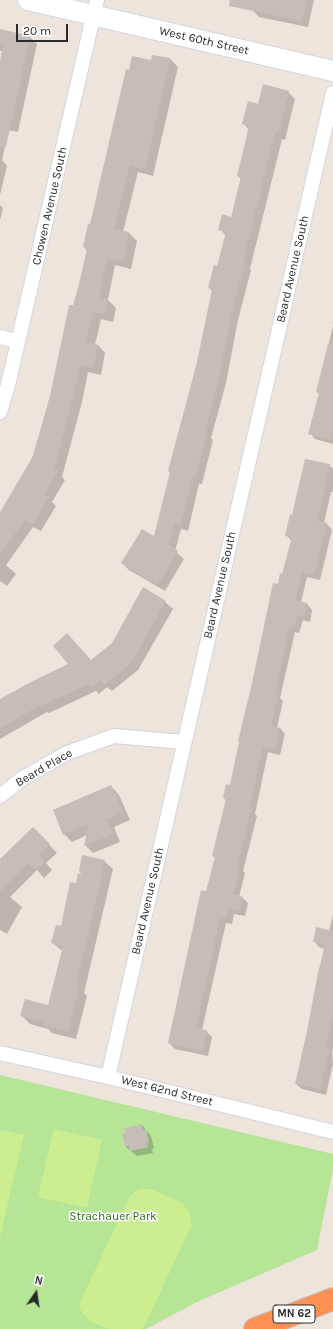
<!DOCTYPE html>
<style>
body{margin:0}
#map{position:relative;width:333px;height:1329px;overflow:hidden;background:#ede4db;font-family:Karla,sans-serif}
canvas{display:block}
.north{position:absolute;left:16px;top:1273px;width:40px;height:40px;-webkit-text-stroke:3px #fff;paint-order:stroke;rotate:13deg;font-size:11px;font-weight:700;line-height:16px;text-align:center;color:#2a2a2a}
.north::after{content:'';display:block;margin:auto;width:14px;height:18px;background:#2a2a2a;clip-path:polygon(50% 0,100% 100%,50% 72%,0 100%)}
.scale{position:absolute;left:16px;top:24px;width:52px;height:18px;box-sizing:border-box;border:2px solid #2a2a2a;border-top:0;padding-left:5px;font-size:12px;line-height:14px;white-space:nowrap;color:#2a2a2a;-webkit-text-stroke:3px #fff;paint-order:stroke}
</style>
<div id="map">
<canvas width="333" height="1329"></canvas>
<div class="north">N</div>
<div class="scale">20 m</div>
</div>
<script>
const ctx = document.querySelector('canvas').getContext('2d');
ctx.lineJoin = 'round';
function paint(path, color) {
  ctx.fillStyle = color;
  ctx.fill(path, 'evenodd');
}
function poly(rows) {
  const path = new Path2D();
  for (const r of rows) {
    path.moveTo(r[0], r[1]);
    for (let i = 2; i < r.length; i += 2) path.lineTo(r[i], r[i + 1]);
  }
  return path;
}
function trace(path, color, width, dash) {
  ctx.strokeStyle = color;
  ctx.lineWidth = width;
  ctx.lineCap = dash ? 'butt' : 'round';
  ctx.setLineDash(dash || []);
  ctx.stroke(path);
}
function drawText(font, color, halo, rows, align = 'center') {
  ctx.font = font + ' Karla,sans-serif';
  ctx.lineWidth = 3;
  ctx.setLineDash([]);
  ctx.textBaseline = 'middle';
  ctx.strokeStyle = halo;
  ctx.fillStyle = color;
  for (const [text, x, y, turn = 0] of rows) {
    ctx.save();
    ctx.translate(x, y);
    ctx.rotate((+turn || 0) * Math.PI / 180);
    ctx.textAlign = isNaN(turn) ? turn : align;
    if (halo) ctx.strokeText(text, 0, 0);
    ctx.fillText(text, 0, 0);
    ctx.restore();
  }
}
const green = poly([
 [0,1075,333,1154,333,1169,317,1250,199,1301,146,1329,0,1329]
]);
const pitch = poly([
 [54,1129,102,1140,87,1208,38,1197],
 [0,1130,24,1135,0,1237],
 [139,1189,151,1189,182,1203,190,1213,191,1226,145,1325,141,1329,109,1329,89,1321,79,1308,83,1296,130,1196]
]);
const shadow = poly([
 [255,0,314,0,308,27,259,17,253,11],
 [0,31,30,37,37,44,18,132,9,130,2,160,7,166,0,195,0,67,3,51,0,51],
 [170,59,178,67,153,176,138,172,123,232,129,233,137,241,131,269,115,265,108,300,116,308,113,322,101,319,95,345,98,345,105,353,101,375,88,372,82,402,62,477,65,480,52,502,56,506,41,531,33,527,6,565,16,574,7,586,0,581,0,514,33,459,74,306,87,250,84,247,91,226,130,71,152,62],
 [288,92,295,99,285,140,282,139,250,269,251,270,238,320,226,383,211,438,213,440,202,484,199,484,188,531,181,529,175,551,184,559,165,591,129,570,122,563,154,538,198,363,212,291,209,287,218,267,226,236,220,229,232,218,242,180,238,176,249,130,243,123,259,105],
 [0,205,3,208,0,220],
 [333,326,333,444,315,439,310,433,320,394,317,392],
 [329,465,333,469,333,492,331,492,324,523,327,524,332,530,320,580,307,577,301,602,307,604,312,610,310,622,303,620,299,633,295,632,280,698,283,701,277,728,280,728,285,734,280,755,268,752,255,814,257,816,243,871,245,873,239,897,242,897,248,903,245,916,234,914,232,924,226,923,202,1030,206,1031,212,1037,208,1056,175,1049,169,1043,215,858,213,856,226,801,224,798,231,787,278,585,283,575,292,541,286,535,293,516],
 [165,602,173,609,138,670,112,691,107,687,99,694,96,691,49,713,47,712,0,739,0,700,91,661],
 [111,786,119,795,130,820,114,827,120,842,93,853,85,845,87,835,72,842,64,834],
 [33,828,57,853,46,863,52,870,44,878,37,870,10,897,22,907,7,934,0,930,0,860],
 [104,861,113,869,84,993,87,996,76,1039,52,1033,48,1029,30,1024,22,1016,49,1006,62,951,53,943,62,927,77,884],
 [333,915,333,1047,332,1053,333,1064,326,1095,302,1089,296,1084,325,949,319,947,314,941,329,931],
 [142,1125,151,1136,154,1148,152,1149,153,1153,137,1156,126,1147]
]);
const building = poly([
 [230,0,306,0,302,21,229,6],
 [0,29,30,36,6,147,0,147,0,61,3,46,0,45],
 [152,55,170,58,145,169,130,165,114,229,129,232,124,261,107,258,99,297,108,299,105,314,93,312,86,342,98,345,93,368,80,365,74,394,54,469,58,472,44,495,49,497,33,524,25,520,0,554,0,512,32,458,49,401,69,305,73,305,80,281,87,248,83,247,88,224,90,224,126,69,129,70,132,56,151,60],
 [263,84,289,91,278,133,275,133,243,262,245,262,232,313,219,376,205,431,207,432,195,478,193,477,181,524,174,523,168,545,178,551,157,585,121,563,142,529,154,536,170,472,168,471,197,362,212,289,208,288,214,265,217,266,226,232,218,230,222,214,231,217,241,177,237,176,249,126,242,124,248,101,258,104],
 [328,344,333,344,333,432,331,440,308,434,319,393,316,392],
 [305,459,330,464,317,521,327,523,314,575,302,572,295,600,307,603,304,616,297,615,294,628,289,627,275,694,278,694,271,725,280,728,275,750,263,747,249,809,251,809,238,866,240,866,233,894,243,897,239,911,229,909,226,919,220,918,196,1028,207,1030,202,1051,168,1043,201,890,206,891,215,857,212,856,226,799,223,798,226,784,230,785,239,742,238,741,252,683,273,583,278,584,280,573,282,574,292,537,285,536,290,514,292,515],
 [143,587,166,601,131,663,104,685,100,680,91,687,88,684,41,706,40,705,0,728,0,699,29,683,68,664,53,646,67,633,91,660,112,643],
 [111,785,123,812,107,819,113,834,84,846,89,823,63,835,53,810],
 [33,827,50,844,39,855,45,861,36,870,28,863,0,891,0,859],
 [82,855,105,860,76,986,79,987,68,1031,43,1025,43,1022,20,1016,25,999,48,1005,63,946,51,943,56,925,61,926,70,882,76,883,78,873,81,875,79,870],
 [316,927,333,931,333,1013,326,1048,330,1049,320,1089,295,1084,306,1036,318,973,325,945,313,942],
 [142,1124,143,1130,146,1129,149,1142,147,1143,148,1147,130,1151,129,1146,125,1147,122,1134,125,1133,124,1128]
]);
const street = poly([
 [0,337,18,341],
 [0,412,8,385,97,0],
 [0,796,23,778,67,753,114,736,184,742],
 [0,1053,108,1077,333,1132],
 [108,1077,333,93]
]);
const secondary = poly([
 [28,0,333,71]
]);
const highway = poly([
 [255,1329,333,1299]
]);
const shields = [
 [294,1314,42]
];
const shieldNames = [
 ["MN 62",294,1314]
];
const streetNames = [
 ["West 60th Street",204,41,13],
 ["Chowen Avenue South",50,206,-77],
 ["Beard Avenue South",293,269,-77],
 ["Beard Avenue South",220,585,-77],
 ["Beard Place",44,768,-30],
 ["Beard Avenue South",148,901,-77],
 ["West 62nd Street",167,1091,14]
];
const parkNames = [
 ["Strachauer Park",113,1217]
];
paint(green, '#b7e596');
paint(pitch, '#cded91');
paint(shadow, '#0003');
paint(building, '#c5beb8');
trace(street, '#d1d6e3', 16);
trace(secondary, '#d1d6e3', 22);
trace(highway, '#c3c3c3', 24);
trace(street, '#fff', 14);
trace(secondary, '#fff', 20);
trace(highway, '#ff9154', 22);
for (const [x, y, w] of shields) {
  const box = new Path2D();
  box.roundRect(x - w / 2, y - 9, w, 18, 3);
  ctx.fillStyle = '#fff';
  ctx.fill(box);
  trace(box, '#2a2a2a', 1);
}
drawText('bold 11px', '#2a2a2a', null, shieldNames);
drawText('12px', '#2a2a2a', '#fff', streetNames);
drawText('12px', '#2f6917', '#fff', parkNames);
</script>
